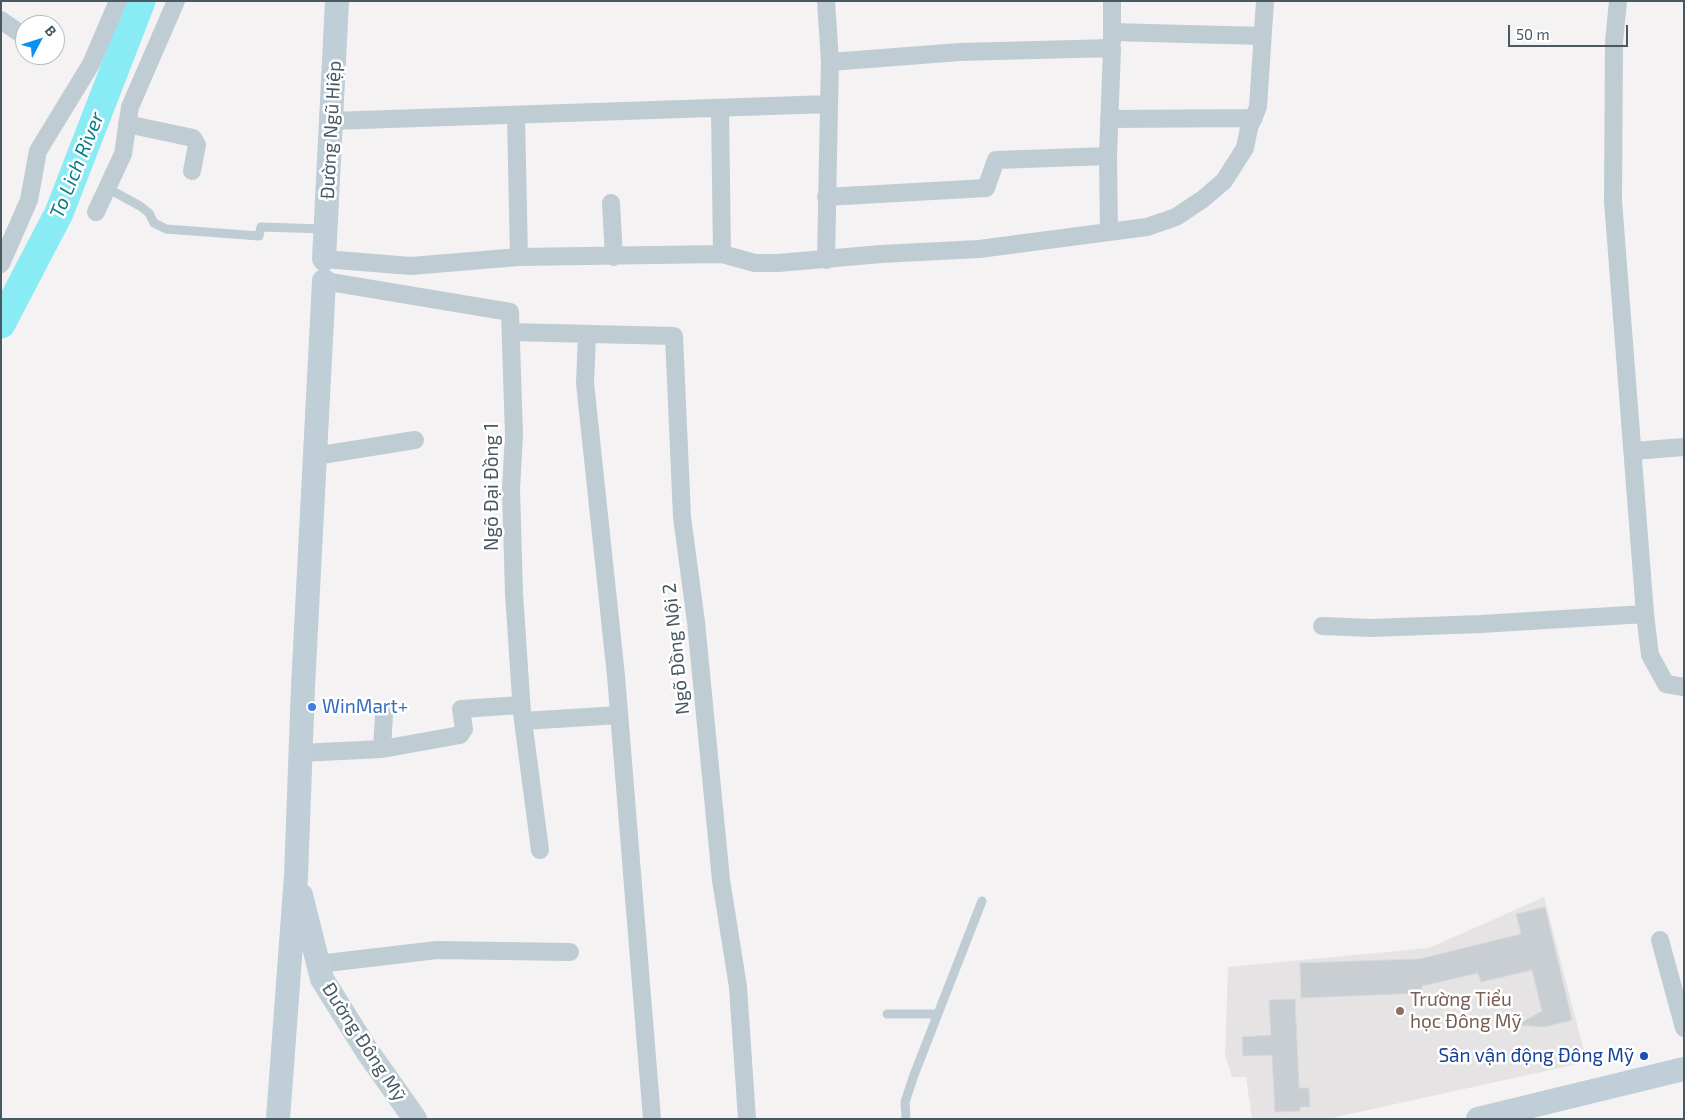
<!DOCTYPE html>
<meta charset="utf-8">
<style>
body{margin:0}
#map{position:relative;width:1685px;height:1120px;overflow:hidden;background:#f5f2f3;font-family:"Exo 2",sans-serif}
canvas{display:block}
.frame{position:absolute;inset:0;border:2px solid #485962;pointer-events:none}
.north{position:absolute;left:15px;top:15px;width:50px;height:50px;box-sizing:border-box;background:#fff;border:1px solid #b6bdc0;border-radius:50%;rotate:50deg;font-size:14px;font-weight:700;line-height:20px;text-align:center;color:#485962}
.north::after{content:'';display:block;margin:auto;width:18px;height:22px;background:#0b90f6;clip-path:polygon(50% 0,100% 100%,50% 72%,0 100%)}
.scale{position:absolute;left:1508px;top:25px;width:120px;height:22px;box-sizing:border-box;border:2px solid #485962;border-top:0;padding-left:6px;font-size:15px;line-height:18px;white-space:nowrap;color:#485962;-webkit-text-stroke:4px #fff;paint-order:stroke}
</style>
<div id="map">
<canvas width="1685" height="1120"></canvas>
<div class="frame"></div>
<div class="north">B</div>
<div class="scale">50 m</div>
</div>
<script>
const ctx = document.querySelector('canvas').getContext('2d');
ctx.lineJoin = 'round';
function paint(path, color) {
  ctx.fillStyle = color;
  ctx.fill(path, 'evenodd');
}
function poly(rows) {
  const path = new Path2D();
  for (const r of rows) {
    path.moveTo(r[0], r[1]);
    for (let i = 2; i < r.length; i += 2) path.lineTo(r[i], r[i + 1]);
  }
  return path;
}
function trace(path, color, width, dash) {
  ctx.strokeStyle = color;
  ctx.lineWidth = width;
  ctx.lineCap = dash ? 'butt' : 'round';
  ctx.setLineDash(dash || []);
  ctx.stroke(path);
}
function drawText(font, color, halo, rows, align = 'center') {
  ctx.font = font + ' "Exo 2",sans-serif';
  ctx.lineWidth = 5;
  ctx.setLineDash([]);
  ctx.textBaseline = 'middle';
  ctx.strokeStyle = halo;
  ctx.fillStyle = color;
  for (const [text, x, y, turn = 0] of rows) {
    ctx.save();
    ctx.translate(x, y);
    ctx.rotate((+turn || 0) * Math.PI / 180);
    ctx.textAlign = isNaN(turn) ? turn : align;
    if (halo) ctx.strokeText(text, 0, 0);
    ctx.fillText(text, 0, 0);
    ctx.restore();
  }
}
const education = poly([
 [1544,897,1587,1062,1327,1119,1252,1119,1246,1077,1232,1077,1225,1056,1228,967,1429,948]
]);
const river = poly([
 [1,324,59,213,141,1]
]);
const building = poly([
 [1545,907,1572,1020,1545,1027,1517,1025,1542,1011,1532,970,1481,982,1478,973,1422,986,1422,993,1301,998,1300,963,1419,959,1521,934,1516,914,1545,907],
 [1295,999,1299,1088,1309,1088,1310,1107,1300,1107,1300,1111,1275,1112,1272,1055,1243,1056,1242,1037,1271,1035,1269,1000,1295,999]
]);
const lane = poly([
 [107,188,140,206,149,213,154,223,166,229,259,236,261,227,325,229],
 [887,1014,936,1014],
 [906,1119,905,1102,914,1075,982,901]
]);
const street = poly([
 [826,1,830,62],
 [1618,1,1614,42,1613,201,1645,614,1650,655,1666,684,1684,687],
 [1,20,25,37],
 [1112,32,1262,36],
 [1112,42,1112,1],
 [720,108,722,254],
 [516,116,519,257],
 [1109,119,1254,118],
 [331,121,829,104,830,62,960,52,1112,48,1108,156,1109,232],
 [127,124,193,138,197,145,192,171],
 [826,197,986,188,996,160,1108,156],
 [611,203,614,257],
 [96,212,123,154,130,107,176,1],
 [324,259,411,266,519,257,722,254,755,263,778,263,881,254,979,249,1147,227,1176,217,1203,199,1224,181,1245,148,1249,128,1258,107,1265,1],
 [826,260,829,104],
 [1,264,29,200,38,151,91,64,118,1],
 [324,281,510,312,514,435,511,489,514,593,522,713,540,850],
 [511,332,674,336,682,517,696,622,721,880,738,987,747,1119],
 [587,334,585,383,616,676,652,1119],
 [1633,451,1684,447],
 [315,456,415,440],
 [1322,626,1371,628,1481,624,1645,614],
 [523,721,619,715],
 [382,749,460,735,464,729,461,709,521,705],
 [301,753,382,749,384,715],
 [1660,940,1684,1028],
 [318,964,437,950,570,952]
]);
const secondary = poly([
 [324,259,337,1],
 [301,895,322,979,367,1051,415,1119],
 [278,1119,296,876,303,687,324,281],
 [1478,1119,1684,1069]
]);
const markers = [
 [312,707,5,"#3f7fe0"],
 [1400,1011,5,"#8d6e63"],
 [1644,1056,5,"#1a4fb4"]
];
const streetNames = [
 ["Đường Ngũ Hiệp",331,130,-87],
 ["Ngõ Đại Đồng 1",492,487,-90],
 ["Ngõ Đồng Nội 2",676,649,-96],
 ["Đường Đông Mỹ",364,1042,57]
];
const shopNames = [
 ["WinMart+",322,707]
];
const educationNames = [
 ["Trường Tiểu",1410,1000],
 ["học Đông Mỹ",1410,1022]
];
const transitNames = [
 ["Sân vận động Đông Mỹ",1634,1056]
];
const waterNames = [
 ["To Lich River",77,165,-68]
];
paint(education, '#e6e3e5');
trace(river, '#89ecf4', 29);
paint(building, '#c9ced2');
trace(building, '#d6d9de', 1);
trace(lane, '#bfccd3', 9);
trace(street, '#bfccd3', 18);
trace(secondary, '#bfced7', 24);
for (const [x, y, r, color] of markers) {
  const dot = new Path2D();
  dot.arc(x, y, r, 0, 2 * Math.PI);
  ctx.fillStyle = color;
  ctx.fill(dot);
  trace(dot, '#fff', 2);
}
drawText('19px', '#485962', '#fff', streetNames);
drawText('19px', '#366cbe', '#fff', shopNames, 'left');
drawText('19px', '#785e54', '#fff', educationNames, 'left');
drawText('19px', '#164399', '#fff', transitNames, 'right');
drawText('italic 20px', '#057f89', '#fff', waterNames);
</script>
